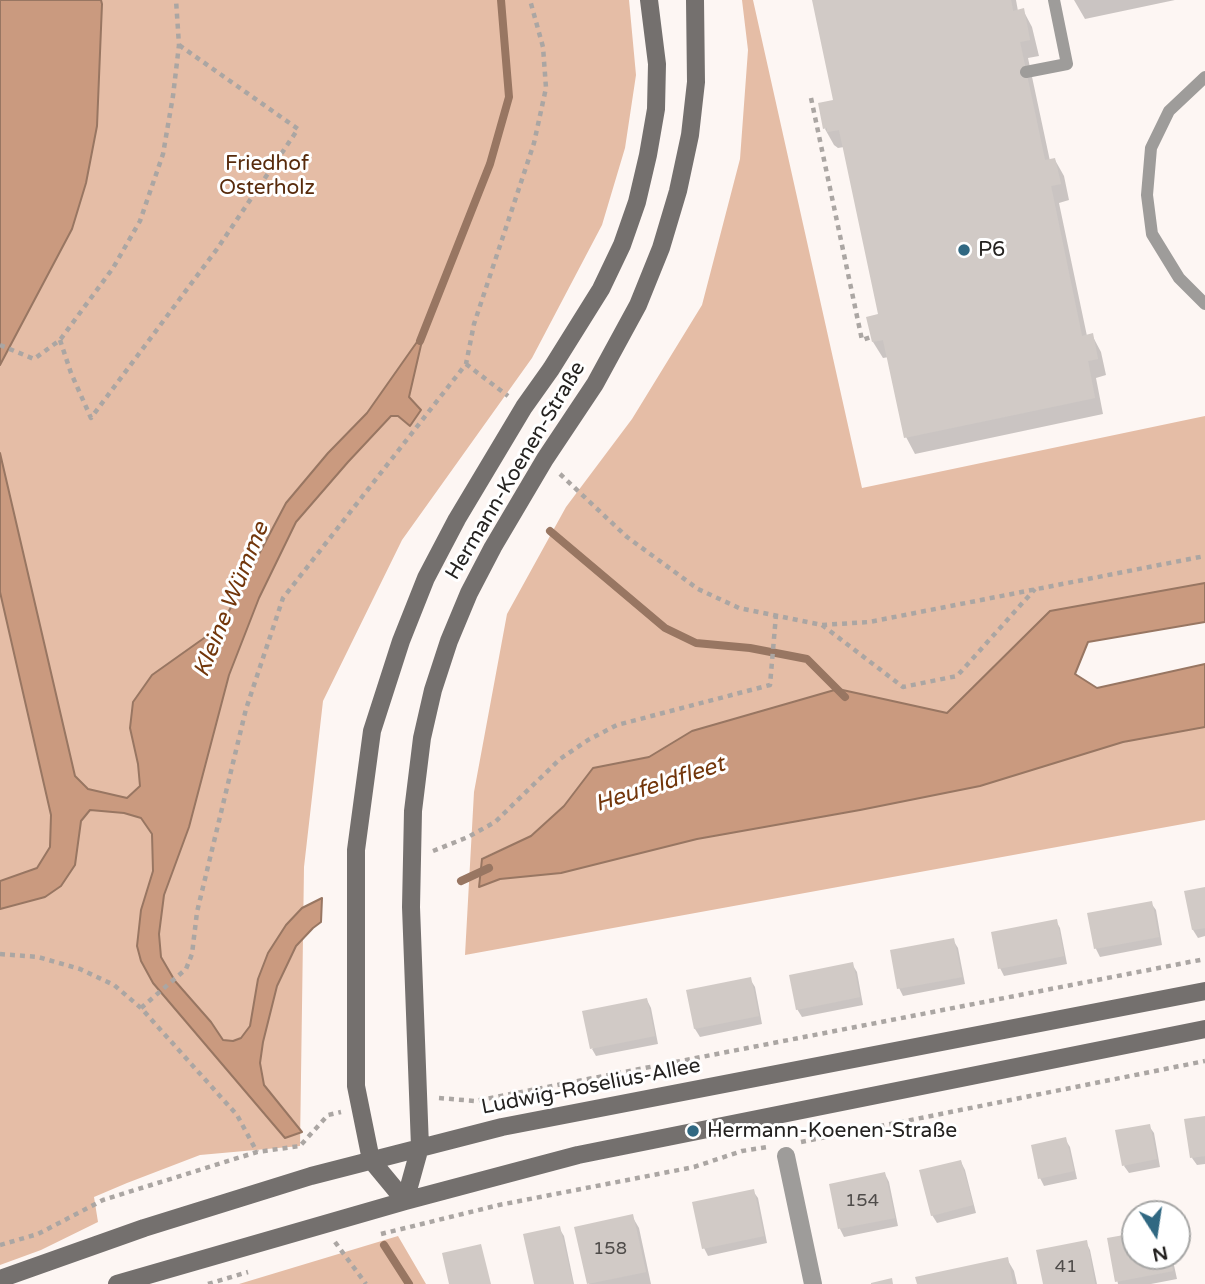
<!DOCTYPE html>
<meta charset="utf-8">
<style>
body{margin:0}
#map{position:relative;width:1205px;height:1284px;overflow:hidden;background:#fdf6f3;font-family:"Varela Round",sans-serif}
canvas{display:block}
.north{position:absolute;left:1121px;top:1200px;width:70px;height:70px;box-sizing:border-box;background:#fff;border:2px solid #a7a7a6;border-radius:50%;rotate:168deg;font-size:19px;font-weight:700;line-height:28px;text-align:center;color:#242220}
.north::after{content:'';display:block;margin:auto;width:24px;height:32px;background:#306882;clip-path:polygon(50% 0,100% 100%,50% 72%,0 100%)}
</style>
<div id="map">
<canvas width="1205" height="1284"></canvas>
<div class="north">N</div>
</div>
<script>
const ctx = document.querySelector('canvas').getContext('2d');
ctx.lineJoin = 'round';
function paint(path, color) {
  ctx.fillStyle = color;
  ctx.fill(path, 'evenodd');
}
function poly(rows) {
  const path = new Path2D();
  for (const r of rows) {
    path.moveTo(r[0], r[1]);
    for (let i = 2; i < r.length; i += 2) path.lineTo(r[i], r[i + 1]);
  }
  return path;
}
function trace(path, color, width, dash) {
  ctx.strokeStyle = color;
  ctx.lineWidth = width;
  ctx.lineCap = dash ? 'butt' : 'round';
  ctx.setLineDash(dash || []);
  ctx.stroke(path);
}
function drawText(font, color, halo, rows, align = 'center') {
  ctx.font = font + ' "Varela Round",sans-serif';
  ctx.lineWidth = 6;
  ctx.setLineDash([]);
  ctx.textBaseline = 'middle';
  ctx.strokeStyle = halo;
  ctx.fillStyle = color;
  for (const [text, x, y, turn = 0] of rows) {
    ctx.save();
    ctx.translate(x, y);
    ctx.rotate((+turn || 0) * Math.PI / 180);
    ctx.textAlign = isNaN(turn) ? turn : align;
    if (halo) ctx.strokeText(text, 0, 0);
    ctx.fillText(text, 0, 0);
    ctx.restore();
  }
}
const green = poly([
 [101,0,629,0,636,75,625,148,602,225,532,358,402,540,323,701,304,867,300,1146,200,1155,127,1183,94,1197,98,1222,41,1250,0,1265,0,331,72,229,86,183,97,126],
 [742,0,753,0,862,488,1205,416,1205,583,1050,611,947,713,838,689,692,731,649,757,593,768,564,806,531,836,482,858,479,886,500,879,561,873,697,839,860,810,980,786,1123,742,1205,727,1205,820,465,955,474,792,507,614,566,507,632,419,702,305,740,159,748,50],
 [398,1236,426,1284,239,1284]
]);
const water = poly([
 [0,0,101,0,102,4,97,126,86,183,72,229,0,365,0,0],
 [424,332,409,397,421,410,410,426,398,416,391,416,348,462,296,522,259,598,229,675,189,827,164,895,159,934,161,957,175,981,211,1022,223,1040,233,1041,241,1038,250,1026,258,979,268,953,286,925,302,908,322,898,321,922,313,928,296,946,277,986,263,1042,260,1063,264,1085,302,1132,285,1138,153,983,141,961,137,946,141,910,153,871,152,834,141,818,124,813,90,810,81,821,75,865,61,886,45,897,0,909,0,881,37,868,50,847,51,815,0,592,0,453,75,776,88,789,127,798,140,786,138,764,130,728,133,702,152,675,221,626,286,503,328,453,367,413,424,332],
 [1205,583,1205,622,1088,642,1075,674,1097,688,1205,664,1205,727,1123,742,980,786,860,810,697,839,561,873,500,879,479,887,482,859,531,836,564,806,593,768,649,757,692,731,838,689,947,713,1050,611,1205,583]
]);
const shadow = poly([
 [813,0,1016,0,1018,11,1023,10,1032,27,1039,56,1028,58,1050,161,1055,160,1064,176,1069,200,1059,203,1087,336,1092,335,1101,352,1106,375,1096,378,1103,414,915,454,906,437,889,357,883,358,873,342,880,316,844,147,838,148,834,145,825,129,835,102],
 [1074,0,1175,0,1085,19],
 [1205,888,1205,936,1198,938,1193,930,1186,892],
 [1151,903,1156,910,1162,945,1100,957,1096,949,1089,914],
 [1056,921,1060,928,1067,964,1004,976,1000,968],
 [953,940,958,948,965,984,903,996,899,988],
 [852,964,857,972,863,1005,802,1017,797,1009],
 [750,979,755,987,762,1024,700,1037,695,1029,688,992],
 [647,1000,651,1008,658,1044,596,1056,592,1049],
 [1205,1117,1205,1164,1197,1165,1192,1158],
 [1149,1126,1154,1133,1160,1167,1129,1173,1124,1166],
 [1065,1139,1070,1147,1077,1179,1044,1186,1040,1178],
 [961,1162,965,1170,976,1213,937,1223,932,1215],
 [885,1174,889,1182,898,1226,844,1237,840,1229,831,1185],
 [753,1191,758,1198,767,1243,708,1256,704,1248],
 [632,1216,639,1228,651,1284,589,1284,576,1228],
 [559,1228,564,1236,574,1284,536,1284],
 [1135,1235,1135,1256,1172,1256,1177,1279,1151,1284,1118,1284,1109,1240],
 [1086,1242,1090,1250,1097,1284,1045,1284],
 [1007,1259,1014,1271,1017,1284,919,1284]
]);
const stream = poly([
 [420,341,490,164,509,97,501,0],
 [550,531,665,628,696,643,750,648,807,659,845,697],
 [461,881,489,868],
 [384,1245,409,1284]
]);
const building = poly([
 [812,0,1011,0,1013,11,1024,8,1030,40,1020,42,1045,160,1055,158,1061,184,1051,186,1082,336,1093,333,1098,359,1088,361,1095,398,904,438,883,340,872,342,866,317,878,314,839,130,827,132,827,128,823,129,818,103,833,100],
 [1205,887,1205,928,1192,930,1184,891],
 [1152,901,1159,937,1094,949,1087,913],
 [1057,919,1064,956,998,969,991,932],
 [954,938,962,977,897,989,890,950],
 [853,962,860,997,796,1010,789,975],
 [751,977,759,1016,694,1029,686,990],
 [647,998,655,1036,590,1049,582,1011],
 [1205,1116,1205,1156,1190,1158,1184,1119],
 [1150,1124,1157,1159,1122,1166,1115,1130],
 [1066,1137,1074,1171,1038,1179,1031,1145],
 [961,1160,973,1205,931,1216,919,1170],
 [885,1172,895,1218,838,1229,829,1184],
 [754,1189,764,1236,702,1249,692,1202],
 [633,1214,646,1272,587,1284,574,1227],
 [560,1226,573,1284,534,1284,523,1234],
 [1135,1233,1135,1256,1170,1256,1173,1271,1115,1282,1107,1238],
 [1087,1240,1095,1284,1043,1284,1036,1250],
 [481,1244,491,1284,449,1284,442,1253],
 [1008,1257,1013,1284,917,1284,915,1277],
 [892,1278,893,1284,871,1284,871,1283]
]);
const path = poly([
 [811,98,862,340,871,337],
 [60,340,71,373,91,418,217,249,298,129,179,45],
 [0,345,34,359,60,340,113,268,140,221,163,154,173,96,179,45,176,0],
 [466,364,508,396],
 [560,474,627,537,698,589,739,608,822,625,869,622,1205,556],
 [822,625,903,687,957,676,1035,589],
 [433,851,468,837,495,822,560,759,588,740,617,725,770,685,776,615],
 [0,954,38,957,80,969,114,985,141,1008,237,1115,257,1152],
 [141,1008,186,969,192,954,197,912,246,709,283,598,466,364,474,324,534,143,546,88,543,47,530,0],
 [439,1098,475,1101,1205,959],
 [801,1142,1205,1061],
 [381,1234,499,1205,694,1167,742,1151,768,1147],
 [335,1242,366,1284],
 [0,1245,38,1234,103,1200,257,1152,300,1146,328,1115,341,1112],
 [208,1284,248,1272]
]);
const service = poly([
 [1026,72,1067,64,1054,0],
 [1205,77,1169,111,1151,148,1147,195,1152,234,1179,278,1205,304]
]);
const minor = poly([
 [786,1156,813,1284]
]);
const secondary = poly([
 [405,1201,371,1160,356,1086,356,850,372,731,401,641,426,578,457,519,524,407,551,369,601,289,622,245,637,202,648,155,656,109,657,64,649,0],
 [405,1201,420,1147,411,907,413,811,422,738,433,690,449,641,469,593,493,547,545,459,595,384,638,305,661,248,678,191,690,135,696,82,695,0],
 [0,1279,144,1228,311,1176,502,1127,1205,991],
 [117,1284,405,1201,578,1155,1205,1029]
]);
const markers = [
 [964,250,7,"#306882"],
 [693,1131,7,"#306882"]
];
const numberNames = [
 ["154",862,1201],
 ["158",610,1249],
 ["41",1066,1267]
];
const parkNames = [
 ["Friedhof",267,164],
 ["Osterholz",267,188]
];
const poiNames = [
 ["P6",978,250],
 ["Hermann-Koenen-Straße",707,1131]
];
const streetNames = [
 ["Hermann-Koenen-Straße",516,471,-59],
 ["Ludwig-Roselius-Allee",591,1087,-11]
];
const waterNames = [
 ["Kleine Wümme",232,600,-68],
 ["Heufeldfleet",660,785,-18]
];
paint(green, '#e5bda6');
paint(water, '#ca9a7f');
trace(water, '#987662', 2);
paint(shadow, '#0003');
trace(stream, '#987662', 8);
paint(building, '#d1cac6');
trace(path, '#aba6a3', 4.5, [5, 5]);
trace(service, '#9e9c9a', 12);
trace(minor, '#9e9c9a', 18);
trace(secondary, '#74706e', 18);
for (const [x, y, r, color] of markers) {
  const dot = new Path2D();
  dot.arc(x, y, r, 0, 2 * Math.PI);
  ctx.fillStyle = color;
  ctx.fill(dot);
  trace(dot, '#fff', 2.5);
}
drawText('18px', '#4f4c4a', null, numberNames);
drawText('21px', '#582b0c', '#fff', parkNames);
drawText('21px', '#242220', '#fff', poiNames, 'left');
drawText('21px', '#242220', '#fff', streetNames);
drawText('italic 23px', '#72360b', '#fff', waterNames);
</script>
